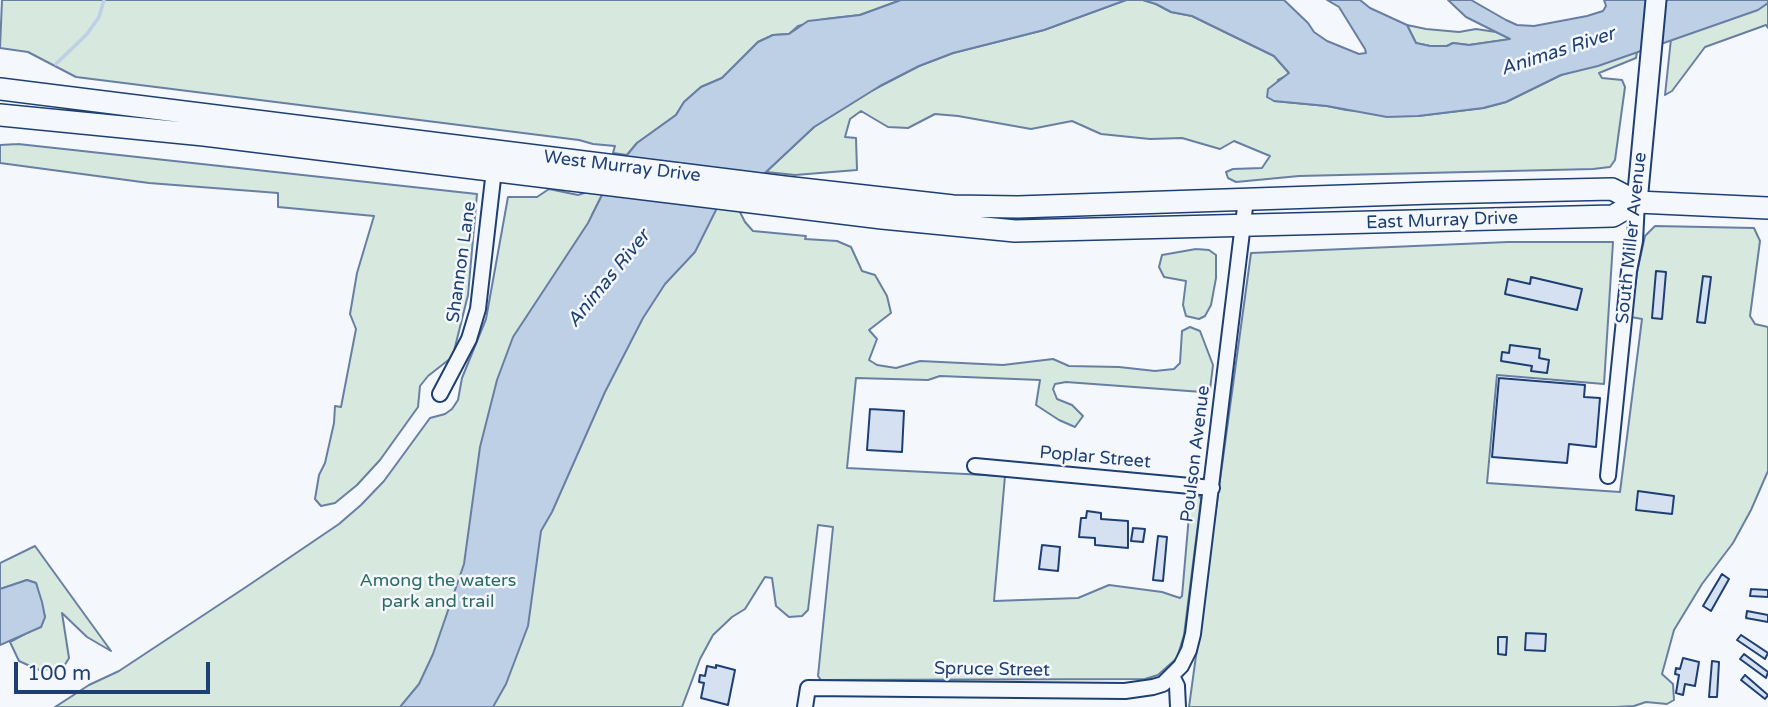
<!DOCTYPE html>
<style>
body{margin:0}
#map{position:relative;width:1768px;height:707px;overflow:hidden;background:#f4f7fb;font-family:"Varela Round",sans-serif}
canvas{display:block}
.scale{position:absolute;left:14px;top:662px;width:196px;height:32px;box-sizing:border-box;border:4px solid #1d3f73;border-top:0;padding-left:9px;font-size:21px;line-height:24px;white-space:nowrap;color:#1d3f73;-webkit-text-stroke:5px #f4f7fb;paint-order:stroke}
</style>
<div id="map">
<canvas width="1768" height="707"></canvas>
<div class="scale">100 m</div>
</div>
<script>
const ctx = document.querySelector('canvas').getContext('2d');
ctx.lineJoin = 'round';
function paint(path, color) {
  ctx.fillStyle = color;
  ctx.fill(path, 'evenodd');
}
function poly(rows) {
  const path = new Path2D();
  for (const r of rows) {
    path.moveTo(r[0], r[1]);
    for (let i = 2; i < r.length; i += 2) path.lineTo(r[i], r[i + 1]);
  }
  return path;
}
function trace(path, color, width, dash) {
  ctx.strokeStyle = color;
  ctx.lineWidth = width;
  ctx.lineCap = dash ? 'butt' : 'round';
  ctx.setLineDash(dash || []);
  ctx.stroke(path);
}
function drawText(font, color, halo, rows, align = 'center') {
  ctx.font = font + ' "Varela Round",sans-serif';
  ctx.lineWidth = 5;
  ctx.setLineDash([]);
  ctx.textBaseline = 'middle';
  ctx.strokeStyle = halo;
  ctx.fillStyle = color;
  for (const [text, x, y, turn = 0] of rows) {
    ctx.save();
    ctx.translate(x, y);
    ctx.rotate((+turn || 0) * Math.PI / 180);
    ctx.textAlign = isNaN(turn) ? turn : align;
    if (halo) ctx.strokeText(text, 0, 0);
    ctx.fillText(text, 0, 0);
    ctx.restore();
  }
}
const green = poly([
 [2,0,901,0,860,15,825,19,798,26,789,34,773,35,758,42,722,78,701,87,684,102,676,115,637,143,627,155,613,153,615,146,593,144,579,140,76,77,28,52,0,48,2,0],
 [1126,0,1143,0,1156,4,1171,12,1192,16,1274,56,1290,74,1278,80,1274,101,1327,106,1346,110,1418,116,1484,108,1506,102,1561,75,1637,52,1636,58,1599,73,1602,78,1622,80,1625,87,1615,160,1610,167,1593,169,1299,176,1236,182,1228,178,1226,172,1233,169,1262,168,1270,156,1234,141,1220,149,1182,138,1150,139,1101,134,1072,121,1031,129,958,116,935,114,908,128,888,127,861,111,850,119,845,137,856,138,857,170,795,175,766,172,814,127,871,91,919,66,953,53,1044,30,1126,0],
 [1768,3,1768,28,1766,25,1705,47,1672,91,1665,95,1671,39,1768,3],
 [1407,25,1426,29,1459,32,1476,29,1496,32,1512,39,1469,45,1453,43,1447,46,1430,46,1416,43,1407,25],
 [18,144,477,194,468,295,454,351,451,358,428,376,420,386,418,407,380,460,357,485,335,503,321,506,315,499,319,475,325,463,334,423,335,406,341,407,356,329,350,314,357,273,374,216,278,207,278,193,149,183,0,163,0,145,18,144],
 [549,189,578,195,590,191,603,193,592,215,717,208,739,210,745,222,753,231,806,236,805,239,837,241,851,247,862,271,875,275,887,296,891,313,869,330,877,339,869,360,877,365,896,368,920,361,1003,365,1053,359,1069,366,1119,367,1155,371,1174,369,1180,363,1182,331,1190,327,1200,331,1213,365,1210,390,1202,392,1066,382,1055,384,1053,389,1057,399,1072,405,1083,416,1075,427,1059,420,1036,405,1040,380,940,376,928,380,856,378,847,468,1005,476,994,601,1078,598,1109,585,1162,592,1180,598,1182,596,1190,504,1194,496,1200,496,1201,500,1184,635,1177,658,1158,675,1145,679,821,680,818,676,833,527,818,525,808,610,802,616,789,617,776,606,772,578,765,577,745,609,732,617,713,635,700,659,682,707,55,707,89,685,119,671,249,585,339,524,361,505,384,481,430,418,445,414,452,409,458,400,462,378,486,319,508,197,537,197,549,189],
 [1655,226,1754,228,1760,241,1750,316,1755,324,1768,327,1768,471,1751,510,1733,543,1702,584,1674,630,1662,674,1673,684,1674,700,1667,704,1646,702,1634,706,1616,707,1189,707,1251,253,1508,242,1613,242,1604,384,1497,375,1487,483,1620,492,1642,319,1631,317,1637,272,1645,236,1655,226],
 [1196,249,1209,250,1216,255,1216,278,1211,305,1205,316,1199,319,1186,316,1183,305,1186,281,1164,277,1159,267,1162,255,1196,249],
 [35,546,111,651,87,637,62,613,69,658,63,668,39,670,19,661,10,642,32,630,41,627,45,617,36,583,27,580,0,589,0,563,35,546]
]);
const water = poly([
 [901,0,1126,0,1044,30,953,53,919,66,880,86,814,127,766,172,717,208,695,252,665,284,643,318,605,392,552,512,541,531,528,626,506,684,493,707,400,707,419,684,433,654,464,564,480,447,497,380,513,337,588,223,603,193,627,155,637,143,676,115,684,102,701,87,722,78,758,42,773,35,789,34,808,21,860,15,901,0],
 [1143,0,1284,0,1308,23,1314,32,1327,41,1359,54,1366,53,1365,49,1339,7,1327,0,1360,0,1370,8,1407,25,1416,43,1430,46,1447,46,1453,43,1469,45,1510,39,1466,17,1448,0,1471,0,1506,20,1517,25,1534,26,1587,16,1603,11,1606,6,1604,0,1768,0,1768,3,1758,10,1598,66,1561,75,1506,102,1483,108,1418,116,1387,117,1327,106,1274,101,1267,97,1268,89,1289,73,1274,56,1192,16,1171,12,1156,4,1143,0],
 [27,580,36,583,42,602,45,617,41,627,0,645,0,589,27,580]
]);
const stream = poly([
 [56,64,87,34,99,17,104,0]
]);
const building = poly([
 [1656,271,1666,272,1662,319,1652,318,1656,271],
 [1703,276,1711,277,1705,323,1697,322,1703,276],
 [1531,277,1582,289,1577,310,1505,294,1508,279,1530,284,1531,277],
 [1510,345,1540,349,1539,358,1549,360,1547,373,1531,371,1532,366,1501,361,1502,352,1509,353,1510,345],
 [1499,378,1585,385,1584,397,1600,398,1596,447,1569,444,1567,463,1492,457,1499,378],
 [870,409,904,411,902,452,867,450,870,409],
 [1638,491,1674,496,1672,514,1636,510,1638,491],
 [1087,511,1101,513,1101,519,1128,521,1128,548,1095,545,1095,538,1079,537,1081,518,1086,518,1087,511],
 [1133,528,1145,529,1143,542,1131,541,1133,528],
 [1158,536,1167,537,1163,581,1153,580,1158,536],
 [1042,545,1060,547,1058,571,1039,569,1042,545],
 [1722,574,1729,579,1711,611,1703,606,1722,574],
 [1751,589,1768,590,1768,597,1750,596,1751,589],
 [1747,611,1768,615,1768,622,1746,618,1747,611],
 [1526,633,1546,634,1545,651,1525,650,1526,633],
 [1741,635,1768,653,1765,659,1737,640,1741,635],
 [1498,637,1507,637,1506,655,1498,654,1498,637],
 [1744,654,1768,672,1766,678,1740,659,1744,654],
 [1683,658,1699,662,1695,686,1685,684,1683,695,1676,693,1679,675,1675,674,1676,668,1680,669,1683,658],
 [1712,661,1719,662,1717,697,1709,697,1712,661],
 [716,665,735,670,728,705,701,698,704,683,699,682,700,675,705,676,707,666,716,668,716,665],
 [1745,675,1768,695,1765,699,1741,680,1745,675]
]);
const minor = poly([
 [440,394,469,339,478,309,494,170],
 [975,466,1212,488],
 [1608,476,1629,271,1635,241,1637,202],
 [1172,676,1177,686,1178,707],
 [805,707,808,688,1125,691,1153,687,1163,684,1181,666,1189,650,1193,634,1246,199]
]);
const major = poly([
 [1637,202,1656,0]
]);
const highway = poly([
 [0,89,784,187,953,206,1018,207,1432,193,1612,189,1637,202,1768,208],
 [0,115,204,135,882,218,1015,231,1613,216,1637,202]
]);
const streetNames = [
 ["West Murray Drive",622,167,7],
 ["East Murray Drive",1442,221,-2],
 ["South Miller Avenue",1632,238,-84],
 ["Shannon Lane",462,262,-82],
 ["Poulson Avenue",1196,454,-83],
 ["Poplar Street",1095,458,5],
 ["Spruce Street",992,670,1]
];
const parkNames = [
 ["Among the waters",438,581],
 ["park and trail",438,602]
];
const waterNames = [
 ["Animas River",1558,52,-18],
 ["Animas River",609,279,-51]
];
paint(green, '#d7e8df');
trace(green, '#687fa3', 2);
paint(water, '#bed0e5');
trace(water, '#687fa3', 2);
trace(stream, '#bed0e5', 3.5);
paint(building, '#d5e0f0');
trace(building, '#1d3f73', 2);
trace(minor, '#1d3f73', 18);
trace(major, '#1d3f73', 23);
trace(highway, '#1d3f73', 24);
trace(minor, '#f4f7fb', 14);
trace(major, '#f4f7fb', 19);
trace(highway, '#f4f7fb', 21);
drawText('18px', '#1d3f73', '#f4f7fb', streetNames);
drawText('18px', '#2c6c60', '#f4f7fb', parkNames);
drawText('italic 19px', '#1d3f73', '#f4f7fb', waterNames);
</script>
